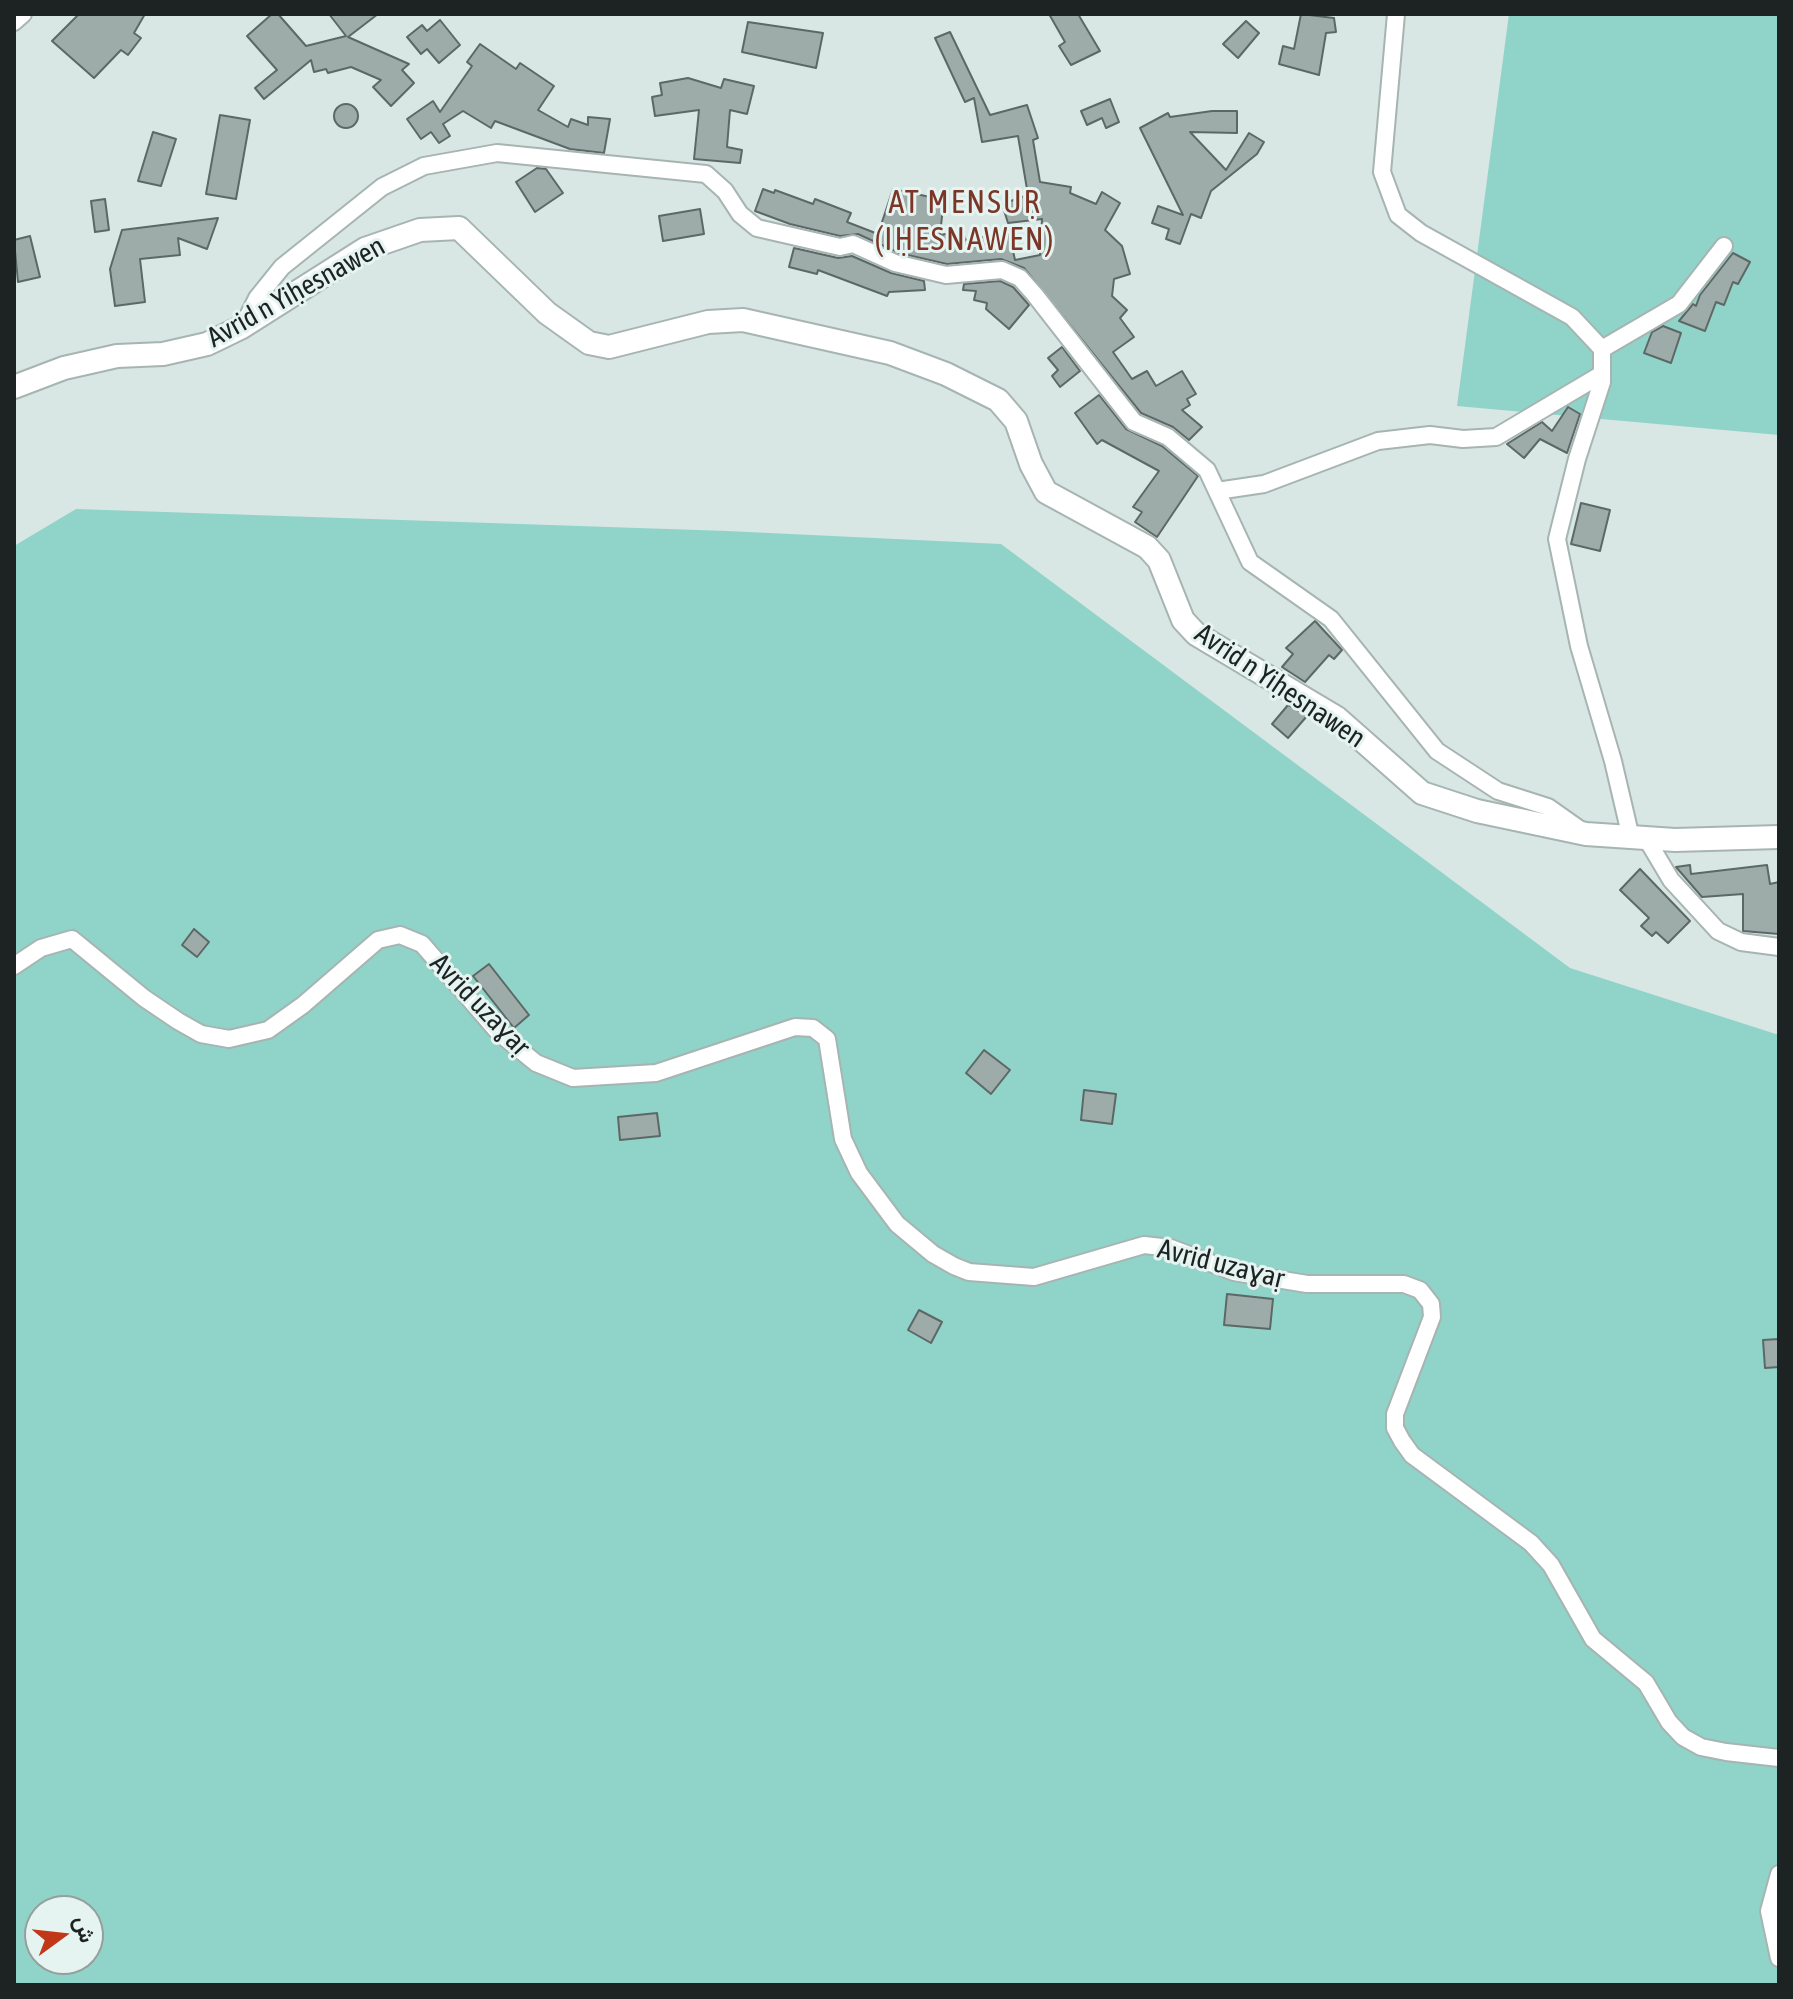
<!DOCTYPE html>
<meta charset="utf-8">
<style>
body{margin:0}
#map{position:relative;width:1793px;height:1999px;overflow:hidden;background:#d8e7e4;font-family:"Asap Condensed",Vazirmatn,sans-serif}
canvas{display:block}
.frame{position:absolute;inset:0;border:16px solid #1d2322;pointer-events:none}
.north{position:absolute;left:24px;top:1895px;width:80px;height:80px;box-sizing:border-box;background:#e5f4f1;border:2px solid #95a09e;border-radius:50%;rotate:75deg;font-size:22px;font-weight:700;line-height:32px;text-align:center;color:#1d2322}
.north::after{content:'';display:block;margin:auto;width:28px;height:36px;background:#c13717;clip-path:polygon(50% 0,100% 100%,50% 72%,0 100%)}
</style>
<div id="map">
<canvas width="1793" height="1999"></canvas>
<div class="frame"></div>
<div class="north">ش</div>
</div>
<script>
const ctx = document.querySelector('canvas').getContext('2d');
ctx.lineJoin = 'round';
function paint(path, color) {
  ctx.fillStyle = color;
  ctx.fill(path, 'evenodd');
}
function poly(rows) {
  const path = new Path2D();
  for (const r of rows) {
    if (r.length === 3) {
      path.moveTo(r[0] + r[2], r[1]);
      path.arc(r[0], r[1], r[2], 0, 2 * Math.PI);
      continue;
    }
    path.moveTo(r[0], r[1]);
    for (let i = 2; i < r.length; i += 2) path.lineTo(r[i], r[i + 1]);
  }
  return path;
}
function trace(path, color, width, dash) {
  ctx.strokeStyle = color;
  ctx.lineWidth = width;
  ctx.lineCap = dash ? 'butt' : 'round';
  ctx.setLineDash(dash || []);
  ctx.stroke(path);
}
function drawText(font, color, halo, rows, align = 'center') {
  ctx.font = font + ' "Asap Condensed",sans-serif';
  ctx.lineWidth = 6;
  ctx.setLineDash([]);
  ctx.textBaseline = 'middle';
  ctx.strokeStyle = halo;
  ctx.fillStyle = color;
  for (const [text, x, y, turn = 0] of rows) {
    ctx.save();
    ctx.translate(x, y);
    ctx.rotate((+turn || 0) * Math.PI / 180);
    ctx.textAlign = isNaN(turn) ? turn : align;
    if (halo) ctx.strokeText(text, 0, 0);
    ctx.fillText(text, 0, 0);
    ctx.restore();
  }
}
const green = poly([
 [1509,14,1779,14,1779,435,1457,406],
 [76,509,727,531,1001,544,1570,968,1779,1035,1779,1985,14,1985,14,546],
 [40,1911,88,1911,88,1959,40,1959]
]);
const building = poly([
 [79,14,145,14,134,33,141,38,128,55,121,50,94,78,52,41,79,14],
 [272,14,278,14,306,46,346,36,329,14,378,14,348,37,409,64,402,70,414,83,391,106,373,87,381,80,351,67,328,73,326,69,314,72,311,60,264,99,255,88,277,70,247,36,272,14],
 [1049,14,1078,14,1100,51,1071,65,1059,46,1065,42,1049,14],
 [1301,14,1334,18,1336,32,1326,33,1319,75,1279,64,1283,46,1294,49,1301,14],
 [440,20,460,45,439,63,427,49,421,54,407,37,422,25,427,31,440,20],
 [1246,21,1259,33,1238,58,1223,44,1246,21],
 [748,22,823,33,816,68,742,52,748,22],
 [950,32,990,115,1027,105,1038,138,1033,140,1040,182,1071,187,1070,193,1096,204,1102,192,1120,203,1105,230,1122,246,1130,274,1114,279,1112,296,1127,310,1120,318,1134,337,1113,352,1132,379,1147,371,1156,386,1182,371,1196,394,1187,399,1190,405,1182,410,1202,427,1189,440,1173,427,1141,413,1024,268,1001,259,947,264,899,253,858,234,840,236,790,224,755,211,763,189,774,193,775,190,813,204,815,199,851,213,847,222,878,234,893,189,930,197,929,205,943,207,940,235,963,231,965,240,1009,233,1015,260,1040,255,1042,219,1008,223,1002,204,1028,195,1018,136,982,142,974,98,965,102,935,38,950,32],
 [480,44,516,69,520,63,554,86,538,110,568,127,571,119,588,125,588,117,610,119,604,153,570,149,495,121,491,128,463,111,443,124,450,136,439,143,431,132,421,139,407,119,433,101,440,112,472,66,467,62,480,44],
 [688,78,721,88,724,79,754,86,747,114,730,110,727,147,742,150,740,163,694,159,699,110,655,116,652,97,662,95,660,83,688,78],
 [1110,99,1119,122,1106,128,1102,118,1087,125,1081,111,1110,99],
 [346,116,12],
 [1212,111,1237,111,1237,133,1190,132,1226,170,1249,133,1264,142,1257,154,1211,191,1201,218,1191,214,1180,244,1166,239,1169,229,1152,223,1158,206,1183,215,1140,128,1168,113,1170,117,1212,111],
 [220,115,250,120,236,199,206,194,220,115],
 [153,132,176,139,161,186,138,181,153,132],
 [537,168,546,169,563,193,535,212,516,182,537,168],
 [105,199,109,230,95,232,91,201,105,199],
 [700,209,704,234,663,241,659,216,700,209],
 [218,218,207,249,178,238,180,255,140,259,145,302,115,306,110,269,122,230,218,218],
 [30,236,40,277,18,282,14,240,30,236],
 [794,248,838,258,852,256,891,273,924,281,925,290,889,292,887,296,818,270,817,274,789,267,794,248],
 [1733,253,1750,262,1738,284,1733,282,1724,305,1716,302,1705,331,1679,321,1693,304,1696,306,1700,295,1733,253],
 [1000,281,1013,287,1029,305,1009,329,986,309,987,303,974,300,976,291,963,290,964,284,1000,281],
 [1663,326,1681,333,1671,363,1644,353,1652,332,1663,326],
 [1062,347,1080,371,1060,387,1052,376,1058,370,1048,358,1062,347],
 [1099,395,1126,429,1162,446,1198,476,1157,537,1135,522,1142,512,1133,507,1159,471,1102,440,1097,444,1075,413,1099,395],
 [1568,407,1580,414,1567,453,1540,439,1524,458,1507,444,1542,422,1552,431,1568,407],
 [1581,503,1610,510,1600,551,1571,544,1581,503],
 [1315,621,1342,650,1334,659,1329,655,1305,682,1282,667,1293,654,1286,648,1315,621],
 [1288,705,1307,716,1288,738,1272,724,1288,705],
 [1690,865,1691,874,1767,865,1770,884,1779,882,1779,934,1743,931,1743,894,1702,897,1676,867,1690,865],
 [1640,869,1690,921,1668,943,1656,932,1652,936,1641,926,1649,918,1620,890,1640,869],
 [194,929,209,942,197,957,182,945,194,929],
 [489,964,529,1015,514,1028,473,976,489,964],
 [984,1050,1010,1070,991,1094,966,1073,984,1050],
 [1084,1090,1116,1094,1112,1124,1081,1120,1084,1090],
 [657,1113,660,1136,620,1140,618,1117,657,1113],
 [1227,1294,1273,1299,1270,1329,1224,1325,1227,1294],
 [919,1310,942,1322,931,1343,908,1330,919,1310],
 [1779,1339,1779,1367,1765,1368,1763,1340,1779,1339]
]);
const street = poly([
 [1396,14,1382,172,1398,215,1421,233,1572,317,1602,349,1602,382,1577,459,1557,539,1579,646,1613,761,1631,838],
 [14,22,23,14],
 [243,326,257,298,282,267,382,187,424,166,497,153,706,174,725,191,740,214,757,228,840,247,853,244,895,263,946,275,1002,270,1020,278,1035,295,1134,422,1168,437,1207,470,1250,562,1331,619,1437,751,1498,791,1548,807,1582,831],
 [1602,349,1679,304,1724,246],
 [1217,491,1264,484,1378,441,1430,435,1463,439,1496,437,1602,374],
 [1646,838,1671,880,1718,931,1741,942,1779,947],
 [14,966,41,948,72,939,144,998,178,1021,201,1034,229,1039,268,1030,303,1005,378,940,400,935,422,944,498,1032,536,1063,573,1078,656,1073,795,1027,813,1028,827,1039,843,1139,859,1173,897,1224,933,1254,954,1266,969,1272,1034,1277,1144,1245,1171,1248,1234,1272,1307,1284,1404,1284,1420,1290,1431,1304,1432,1317,1395,1414,1395,1428,1402,1441,1412,1455,1531,1543,1551,1565,1593,1639,1646,1683,1669,1722,1683,1737,1701,1747,1726,1752,1779,1758],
 [1779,1874,1769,1911,1779,1958]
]);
const secondary = poly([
 [14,387,64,368,117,356,163,354,207,344,242,327,365,249,420,230,459,228,547,313,589,343,609,347,708,322,743,320,890,353,946,374,998,400,1016,421,1031,464,1046,492,1147,547,1159,560,1183,620,1196,634,1337,718,1422,793,1477,811,1586,834,1675,840,1779,837]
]);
const streetNames = [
 ["Avrid n Yiḥesnawen",296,292,-29],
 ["Avrid n Yiḥesnawen",1280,686,34],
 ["Avrid uzaɣaṛ",480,1005,46],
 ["Avrid uzaɣaṛ",1221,1264,14]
];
const quarterNames = [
 ["AT MENSUṚ",965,203],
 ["(IḤESNAWEN)",965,240]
];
paint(green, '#90d3c9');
paint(building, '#9eaca9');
trace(building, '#5c6866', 2);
trace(street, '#a6b4b2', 20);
trace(secondary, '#a6b4b2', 26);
trace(street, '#fff', 16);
trace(secondary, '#fff', 22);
drawText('28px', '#1d2322', '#e5f4f1', streetNames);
ctx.letterSpacing = '2px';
drawText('32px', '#7b3627', '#e5f4f1', quarterNames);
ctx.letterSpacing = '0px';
</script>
